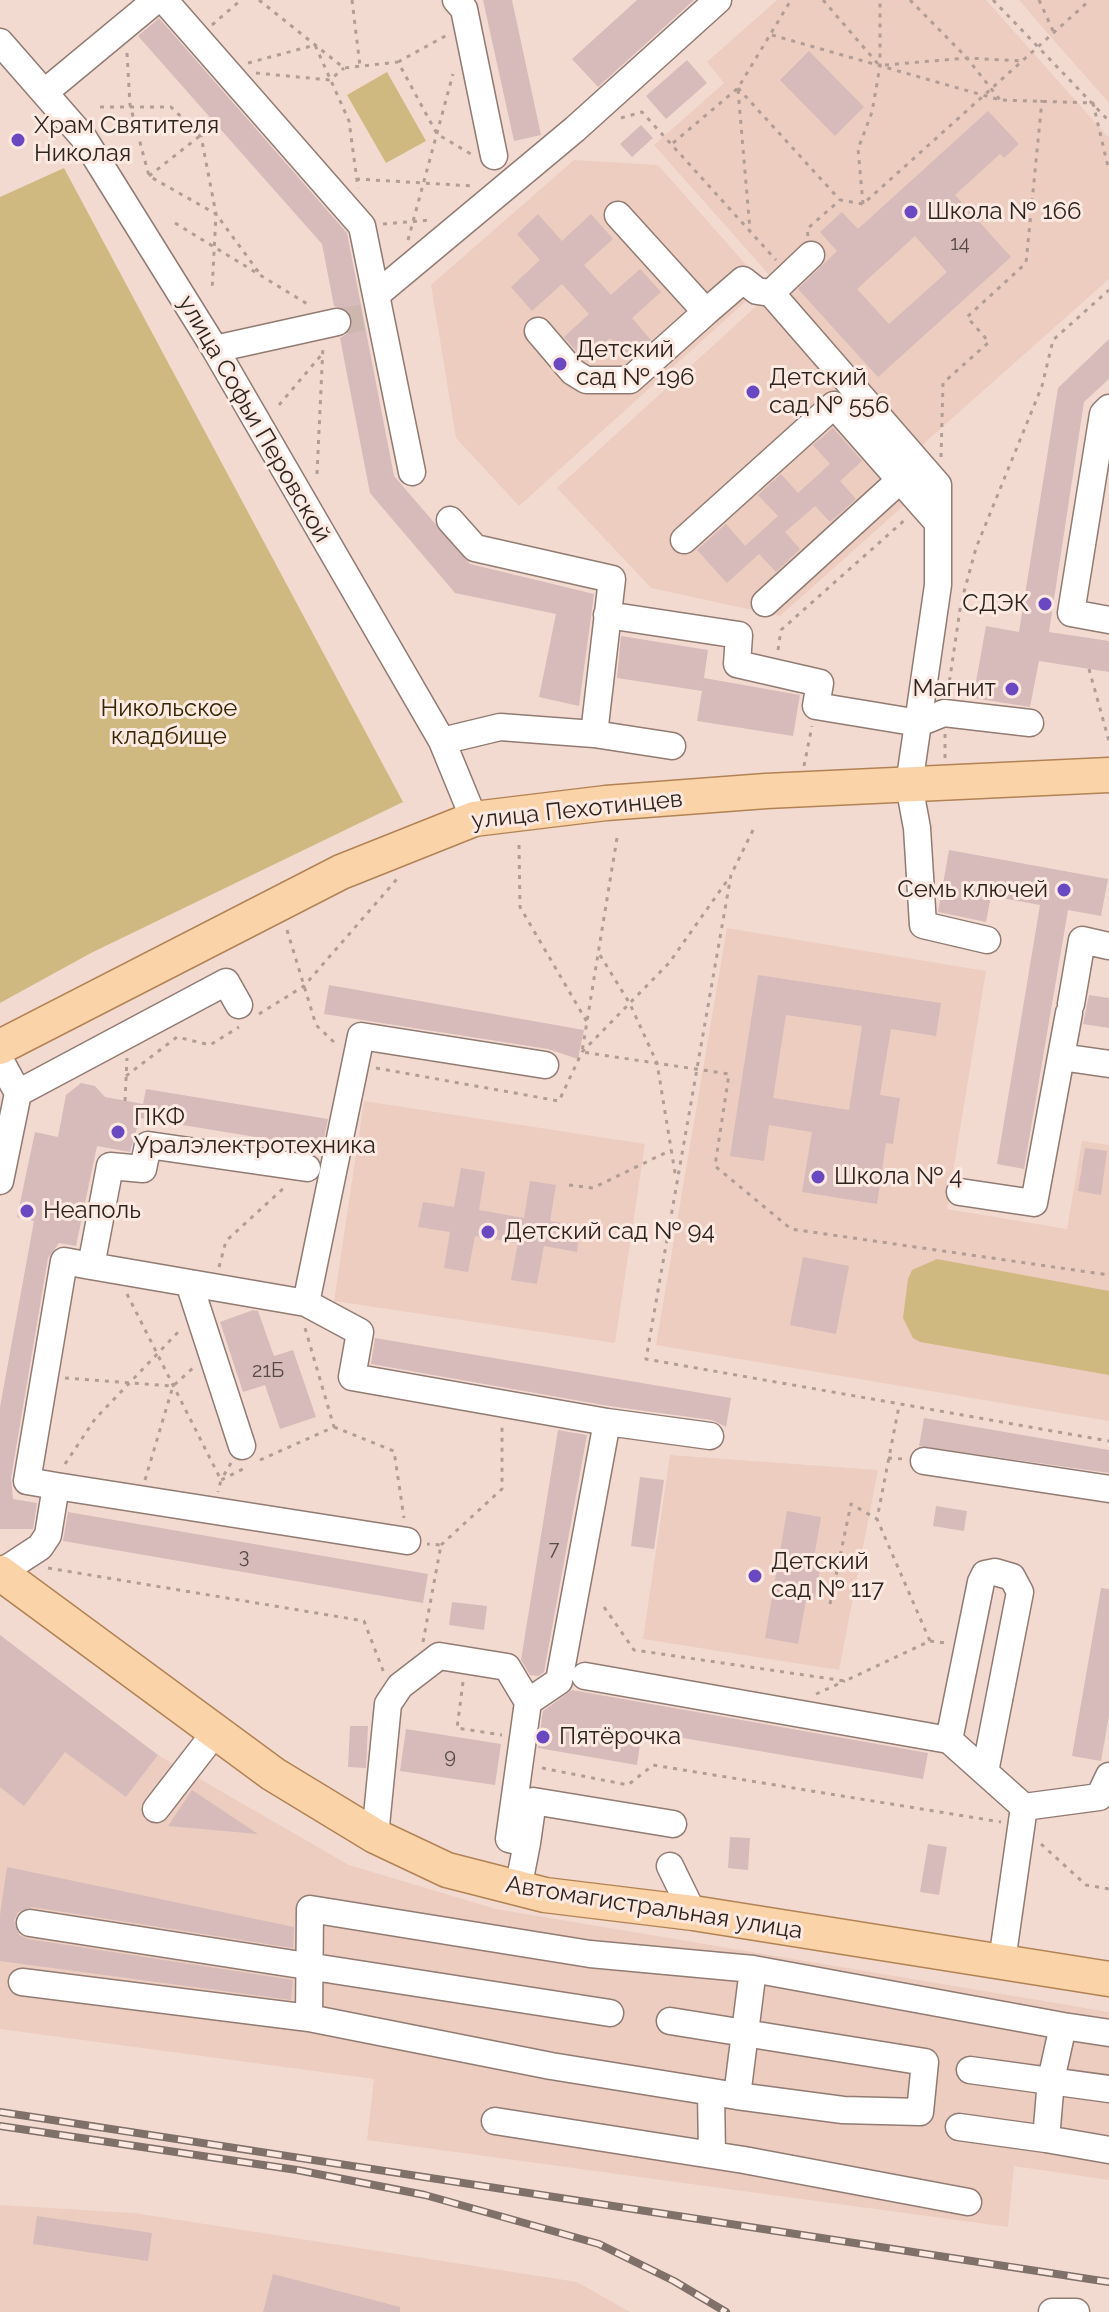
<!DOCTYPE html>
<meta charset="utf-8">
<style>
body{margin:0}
canvas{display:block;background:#f3dad0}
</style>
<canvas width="1109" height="2312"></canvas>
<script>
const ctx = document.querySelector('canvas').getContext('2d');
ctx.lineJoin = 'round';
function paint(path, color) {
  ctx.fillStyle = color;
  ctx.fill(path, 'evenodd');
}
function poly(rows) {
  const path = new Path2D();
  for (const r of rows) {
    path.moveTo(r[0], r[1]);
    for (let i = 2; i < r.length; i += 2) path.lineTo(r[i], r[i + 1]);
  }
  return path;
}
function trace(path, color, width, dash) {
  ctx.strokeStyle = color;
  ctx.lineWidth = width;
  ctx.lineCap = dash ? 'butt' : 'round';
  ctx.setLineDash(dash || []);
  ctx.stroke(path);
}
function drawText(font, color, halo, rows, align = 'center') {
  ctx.font = font + ' Raleway,sans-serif';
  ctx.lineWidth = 6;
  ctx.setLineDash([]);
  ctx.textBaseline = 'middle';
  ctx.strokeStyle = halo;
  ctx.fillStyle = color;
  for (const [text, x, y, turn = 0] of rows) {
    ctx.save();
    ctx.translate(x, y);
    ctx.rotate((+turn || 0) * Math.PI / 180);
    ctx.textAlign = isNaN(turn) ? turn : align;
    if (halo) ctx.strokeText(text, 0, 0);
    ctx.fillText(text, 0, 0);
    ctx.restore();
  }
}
const built = poly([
 [777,0,986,0,1109,138,1109,279,921,446,654,145,724,83,707,62],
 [1019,0,1109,0,1109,103,1050,36],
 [574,160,658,165,764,285,519,506,456,438,431,285],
 [763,300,928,484,780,616,651,588,557,488],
 [727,928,986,971,947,1209,1067,1229,1082,1141,1109,1145,1109,1421,656,1345],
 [364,1101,645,1144,615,1343,334,1301],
 [670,1455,878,1470,839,1670,643,1639],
 [65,1751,126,1797,158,1755,349,1865,496,1909,1109,2012,1109,2180,1014,2166,1008,2227,367,2140,374,2079,0,2029,0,1787,24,1805],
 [0,2205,134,2213,577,2282,630,2312,0,2312]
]);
const green = poly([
 [387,72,426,141,386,163,347,95],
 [64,168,403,802,91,953,0,1003,0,197],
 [937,1259,1109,1291,1109,1375,920,1342,913,1338,903,1318,908,1279,912,1270]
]);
const building = poly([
 [483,0,512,0,541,135,514,141],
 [637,0,694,0,598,87,572,59],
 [159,18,347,233,394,476,470,564,594,594,579,706,539,697,556,614,455,593,370,493,340,338,348,333,353,319,348,311,334,306,322,244,138,36],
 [809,51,864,107,835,136,780,80],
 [687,60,707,83,666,119,646,96],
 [988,111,1019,144,1004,158,1000,154,955,195,1011,257,878,377,798,289,837,251,820,232,842,212,858,229],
 [915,236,947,272,889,324,857,289],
 [641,125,653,138,632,157,620,144],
 [538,214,562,241,591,214,613,239,584,265,611,295,640,269,661,292,632,318,651,340,629,359,610,338,584,360,564,337,589,314,562,284,532,311,511,287,540,260,517,234],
 [1109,339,1109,379,1084,402,1049,632,1109,641,1109,672,1039,661,1030,707,973,698,986,626,1019,632,1058,388],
 [833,428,862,461,840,481,856,499,830,522,815,506,785,532,800,549,776,572,759,554,727,583,697,550,726,524,745,546,778,516,758,495,781,474,798,493,830,464,813,445],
 [621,636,708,650,702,691,617,678],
 [704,678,800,695,793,736,697,721],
 [949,850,1108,879,1101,916,1068,910,1024,1169,997,1164,1040,905,991,896,986,922,938,912],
 [758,975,941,1003,936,1036,891,1029,880,1095,900,1098,893,1144,886,1143,877,1204,802,1192,812,1132,769,1125,764,1161,730,1156],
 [786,1015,862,1026,849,1110,773,1098],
 [329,985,584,1030,578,1059,548,1049,324,1014],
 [1089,995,1109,998,1109,1028,1083,1024],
 [81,1083,95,1086,105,1097,143,1104,146,1089,328,1119,322,1148,140,1118,130,1152,97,1146,76,1246,59,1243,48,1258,11,1478,13,1499,37,1503,33,1529,0,1529,0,1407,34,1221,17,1217,35,1132,58,1137,66,1095],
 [1085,1148,1107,1151,1101,1195,1078,1191],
 [461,1168,485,1172,479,1210,524,1218,530,1181,556,1185,550,1221,581,1226,577,1252,544,1246,537,1284,511,1280,518,1243,475,1236,468,1272,444,1268,450,1232,418,1227,423,1202,454,1207],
 [803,1257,849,1266,836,1334,790,1325],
 [253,1310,258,1311,274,1356,293,1350,316,1417,280,1429,265,1385,243,1392,220,1322],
 [375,1338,731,1398,726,1427,712,1420,609,1406,371,1364],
 [924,1418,1109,1450,1109,1473,919,1446],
 [558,1430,587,1435,544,1672,538,1676,530,1675,521,1660],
 [640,1477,664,1480,654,1549,631,1546],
 [936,1506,967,1511,964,1531,933,1526],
 [787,1511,821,1517,813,1563,821,1564,814,1601,806,1600,798,1644,765,1638],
 [68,1512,428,1574,423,1603,63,1541],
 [1101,1588,1109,1589,1109,1716,1101,1761,1072,1756],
 [452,1602,487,1606,484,1630,449,1625],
 [0,1635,158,1755,126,1797,65,1752,24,1806,0,1787],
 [572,1690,928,1753,923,1779,642,1731,637,1765,538,1748,543,1711],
 [350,1726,368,1726,366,1768,348,1767],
 [406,1729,501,1744,495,1785,400,1771],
 [192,1790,258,1834,168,1826],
 [730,1837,750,1838,748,1870,728,1868],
 [928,1844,947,1847,939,1895,920,1892],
 [7,1867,294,1927,293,1948,32,1907,18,1912,14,1921,19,1935,28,1939,293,1980,291,2000,0,1961,0,1915],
 [37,2216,152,2233,148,2261,33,2244],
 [273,2274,400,2307,400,2312,263,2312]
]);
const minorTunnel = poly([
 [337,322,365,317]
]);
const path = poly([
 [259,0,344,68,398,62,437,134,471,154],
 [352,0,360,66],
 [823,0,878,64],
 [910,0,967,58,1000,100],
 [993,0,1109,121],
 [1039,0,1054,33],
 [212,25,241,0],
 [772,35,1000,100,1093,103,1109,171],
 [127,53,130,105,149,176,216,214,260,274],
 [398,62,447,35],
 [248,63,315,45,349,121,358,188],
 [885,65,967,58,1024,61],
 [256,73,330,80,344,68],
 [738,88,840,200],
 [738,90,750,230],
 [100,107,171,107,201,136,216,214,212,291],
 [621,118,642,112,776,260],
 [673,143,738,88,791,0],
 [149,176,215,124],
 [356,179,474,186],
 [863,204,858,149,872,112,880,66,880,0],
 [175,223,309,305],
 [383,224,431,220],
 [808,236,807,229,840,200,863,204,1090,0],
 [408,240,453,74],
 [279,405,323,353],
 [941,457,943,383,989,342,967,317,1026,263,1042,100],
 [317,474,323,346],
 [778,650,781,630,907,518],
 [1089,669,1109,741],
 [948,691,961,603,976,548,1042,386,1053,340,1109,290],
 [945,734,945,759],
 [804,766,812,726],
 [753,830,731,875,646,1359,1109,1441],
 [617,838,582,1052,729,1074,715,1166,791,1229,1109,1275],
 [519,845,520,907,587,1022],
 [287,930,316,1025,337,1045],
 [600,955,630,1004,657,1063,676,1179],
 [259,1014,304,986,397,879],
 [376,1068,559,1101,582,1052,669,963,729,878],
 [126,1076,177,1037,210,1045,239,1027],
 [125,1101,127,1058],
 [569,1185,593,1188,671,1150],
 [219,1267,226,1241,286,1186],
 [127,1294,221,1480,218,1492],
 [65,1378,173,1386],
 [334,1427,394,1451,404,1518],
 [888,1458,904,1459],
 [260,1460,334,1427,305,1328],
 [231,1463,221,1480,243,1469],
 [65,1464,95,1419,182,1328],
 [145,1480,173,1386,193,1368],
 [441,1545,502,1489,502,1423],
 [48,1568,364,1621,384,1673],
 [830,1604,851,1504,877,1519],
 [604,1607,634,1650,845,1681,930,1641,877,1519,899,1406],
 [930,1641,946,1643],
 [423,1642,441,1545,427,1544],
 [463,1682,457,1728,502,1735],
 [816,1694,845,1681],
 [542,1768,628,1785,653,1765,1001,1822],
 [1041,1844,1086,1885,1109,1889]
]);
const minor = poly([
 [164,0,362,226,412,472],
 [456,0,464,9,494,156],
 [0,42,83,137,215,349,442,741,474,819],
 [45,92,156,0],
 [771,293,811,255],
 [376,295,575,129,718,0],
 [706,312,743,280,757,291,771,293,938,485,938,585,909,785,917,828,923,925,987,940],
 [538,331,573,372,586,380,630,380,706,312,618,215],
 [215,349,337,322],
 [1109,408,1103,414,1071,613,1109,620],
 [900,480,938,523],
 [684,540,834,405,900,480,765,603],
 [607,615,739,635,737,664,820,683,816,706,919,723,944,713,1030,723],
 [594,734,672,746],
 [442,741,500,727,594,734,612,579,475,548,450,520],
 [1071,1004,1082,940,1109,946],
 [1061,1057,1109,1064],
 [0,1060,18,1093,226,982,239,1005],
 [0,1181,18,1093],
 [960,1192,1034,1203,1069,1013],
 [91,1266,306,1303,361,1036,545,1065],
 [189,1283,242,1446],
 [306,1303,360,1332,352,1377,607,1422],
 [924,1461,1109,1489],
 [56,1486,407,1541],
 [0,1573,40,1547,48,1535,56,1486,27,1481,64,1261,91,1266,110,1166,143,1169,148,1145,307,1168],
 [585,1676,949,1740,1024,1807,1002,1961],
 [528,1702,559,1681,607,1422,710,1436],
 [949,1740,981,1582,985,1574,995,1572,1012,1577,1020,1592,985,1772],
 [1024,1807,1099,1797,1109,1776],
 [156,1809,214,1734],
 [375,1836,388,1704,400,1686,439,1656,507,1667,528,1702,509,1839,527,1843,518,1889],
 [527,1843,533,1801,673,1824],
 [670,1866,693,1913],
 [30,1923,610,2013],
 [22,1982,309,2018,551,2066,737,2096,843,2110,920,2112,925,2062,670,2021],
 [309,2018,310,1909,590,1954,753,1969],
 [1109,2033,1063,2026,1051,2080,1046,2139,1109,2150],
 [970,2070,1109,2089],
 [711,2092,712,2155],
 [737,2096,753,1969,1063,2026],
 [495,2121,744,2160,968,2202],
 [959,2127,1046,2139],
 [1052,2312,1076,2312]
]);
const major = poly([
 [0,1047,341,872,474,819,606,803,766,791,1109,775],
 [0,1573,273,1774,375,1836,447,1870,545,1895,693,1913,1109,1979]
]);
const rail = poly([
 [0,2112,1109,2282],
 [0,2126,297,2170,425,2195,599,2244,674,2281,726,2312]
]);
const markers = [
 [18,140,8,"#6a48c1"],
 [911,212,8,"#6a48c1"],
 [560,364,8,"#6a48c1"],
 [753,392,8,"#6a48c1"],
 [1045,604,8,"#6a48c1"],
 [1012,689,8,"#6a48c1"],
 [1064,890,8,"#6a48c1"],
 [118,1132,8,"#6a48c1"],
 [818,1177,8,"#6a48c1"],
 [27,1211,8,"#6a48c1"],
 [488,1232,8,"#6a48c1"],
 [755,1576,8,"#6a48c1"],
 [543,1737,8,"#6a48c1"]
];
const numberNames = [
 ["14",960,244],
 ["21Б",268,1371],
 ["7",554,1549],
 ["3",244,1557],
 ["9",450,1757]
];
const poiNames = [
 ["Храм Святителя",34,126],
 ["Николая",34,154],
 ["Школа № 166",927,212],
 ["Детский",576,350],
 ["сад № 196",576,378],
 ["Детский",769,378],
 ["сад № 556",769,406],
 ["СДЭК",1029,604,"right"],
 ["Магнит",996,689,"right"],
 ["Семь ключей",1048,890,"right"],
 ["ПКФ",134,1118],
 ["Уралэлектротехника",134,1146],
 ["Школа № 4",834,1177],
 ["Неаполь",43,1211],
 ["Детский сад № 94",504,1232],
 ["Детский",771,1562],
 ["сад № 117",771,1590],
 ["Пятёрочка",559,1737]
];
const streetNames = [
 ["улица Софьи Перовской",254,419,60],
 ["улица Пехотинцев",577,810,-6],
 ["Автомагистральная улица",654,1908,9]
];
const parkNames = [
 ["Никольское",169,709],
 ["кладбище",169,737]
];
paint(built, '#eccdc0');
paint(green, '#d0b981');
paint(building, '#d6bbba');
trace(minorTunnel, '#ccb6ad', 26, [26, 13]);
trace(minor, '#917b72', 29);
trace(major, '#b18354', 37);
trace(path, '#b19d95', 3, [4, 6]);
trace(minor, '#fff', 26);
trace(major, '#fad3a9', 34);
trace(rail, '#7f7069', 8);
trace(rail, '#fce9e1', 5, [15]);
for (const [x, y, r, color] of markers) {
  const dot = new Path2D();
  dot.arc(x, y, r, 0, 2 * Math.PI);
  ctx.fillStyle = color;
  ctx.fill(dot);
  trace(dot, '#fce9e1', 3);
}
drawText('20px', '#584a47', null, numberNames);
drawText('24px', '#2e2521', '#fce9e1', poiNames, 'left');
drawText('24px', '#2e2521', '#fce9e1', streetNames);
drawText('24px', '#342702', '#fce9e1', parkNames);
</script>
